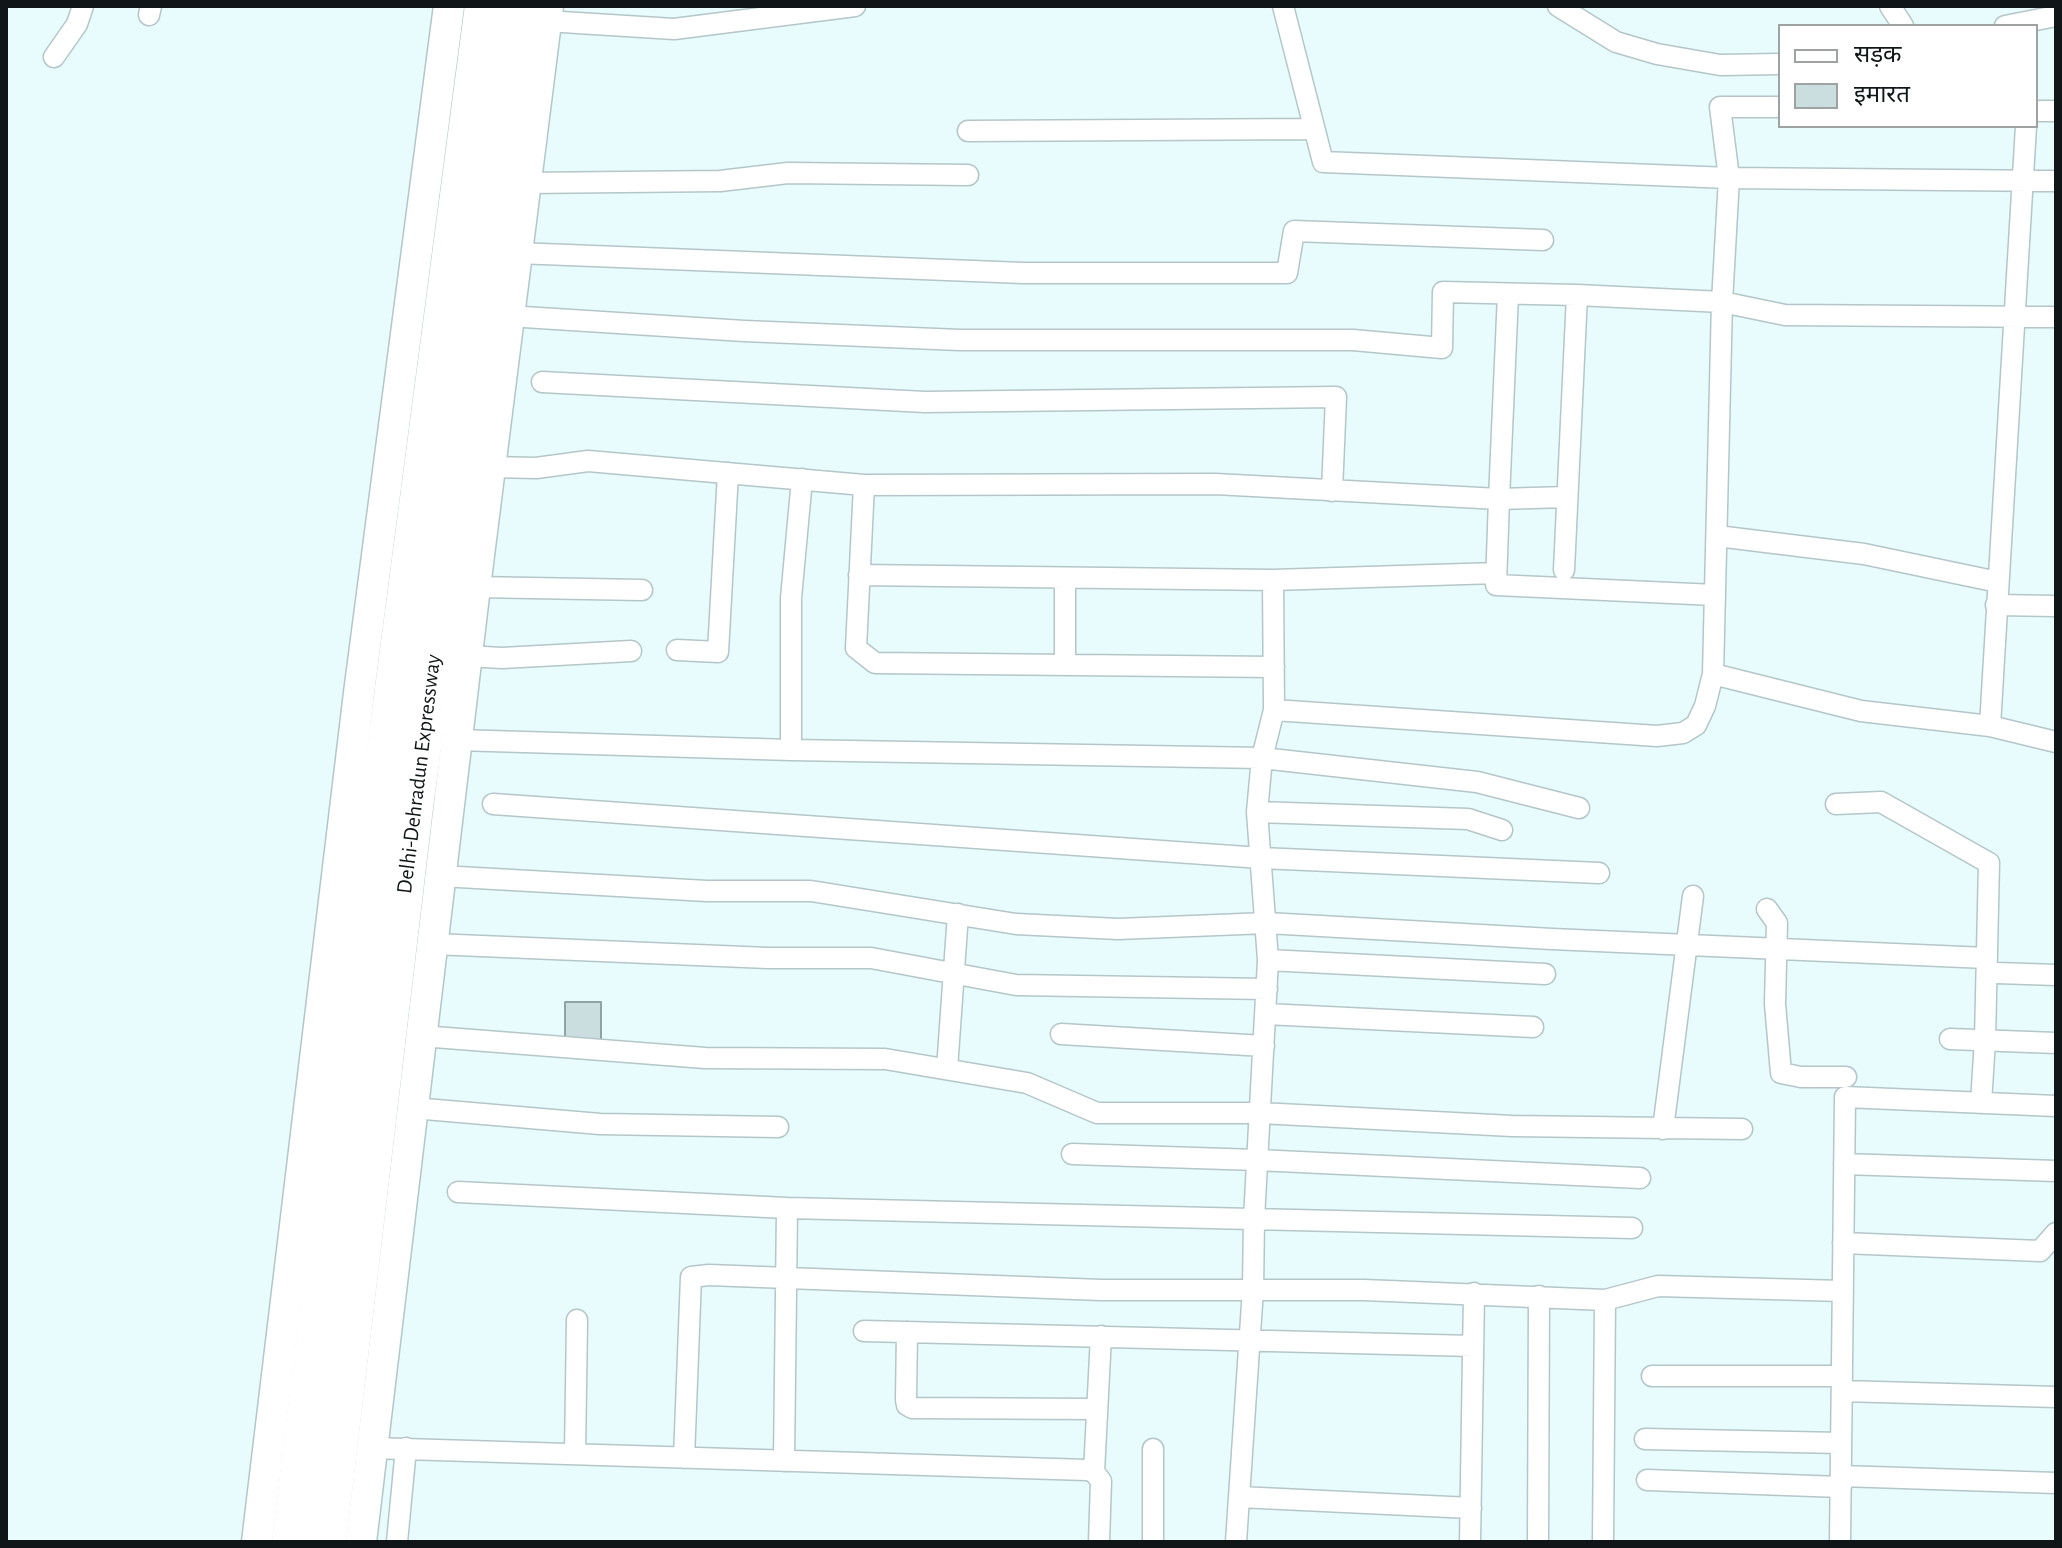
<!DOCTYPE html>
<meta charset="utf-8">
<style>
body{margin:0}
#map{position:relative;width:2062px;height:1548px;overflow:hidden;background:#e8fbfd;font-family:"Alegreya Sans","Noto Sans Devanagari",sans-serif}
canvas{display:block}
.frame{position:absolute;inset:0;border:8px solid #101617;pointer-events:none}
.legend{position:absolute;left:1778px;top:24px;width:260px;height:104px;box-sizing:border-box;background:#fff;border:2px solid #9fa2a2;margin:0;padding:10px 14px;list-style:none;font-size:24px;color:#101617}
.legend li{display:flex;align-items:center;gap:16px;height:40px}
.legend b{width:40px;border:2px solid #9fa2a2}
</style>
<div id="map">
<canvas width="2062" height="1548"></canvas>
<div class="frame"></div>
<ul class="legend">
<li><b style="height:10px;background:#fff"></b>सड़क</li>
<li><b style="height:22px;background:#cbdedf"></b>इमारत</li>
</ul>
</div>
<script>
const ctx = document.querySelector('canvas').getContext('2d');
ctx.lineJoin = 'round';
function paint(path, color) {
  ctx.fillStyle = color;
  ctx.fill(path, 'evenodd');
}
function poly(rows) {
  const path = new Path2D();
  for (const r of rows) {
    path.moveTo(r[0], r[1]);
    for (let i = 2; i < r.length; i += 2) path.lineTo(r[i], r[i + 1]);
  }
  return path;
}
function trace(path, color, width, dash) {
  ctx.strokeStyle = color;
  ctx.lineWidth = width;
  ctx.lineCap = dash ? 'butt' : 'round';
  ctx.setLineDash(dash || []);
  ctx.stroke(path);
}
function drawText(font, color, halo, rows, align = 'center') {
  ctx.font = font + ' "Alegreya Sans",sans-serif';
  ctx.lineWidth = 6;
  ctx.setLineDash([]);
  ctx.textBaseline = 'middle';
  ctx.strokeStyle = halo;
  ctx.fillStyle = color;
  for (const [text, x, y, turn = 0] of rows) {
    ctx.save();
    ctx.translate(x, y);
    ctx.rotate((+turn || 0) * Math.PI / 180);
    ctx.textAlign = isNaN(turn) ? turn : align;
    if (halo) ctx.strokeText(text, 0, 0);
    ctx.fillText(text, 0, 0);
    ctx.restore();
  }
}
const building = poly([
 [565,1002,601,1002,601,1044,565,1044,565,1002]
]);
const street = poly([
 [1558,6,1616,42,1657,54,1720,65,1780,64],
 [1890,6,1903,26],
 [149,15,151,6],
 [546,21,674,29,855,6],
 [2005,26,2056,16],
 [54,57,77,24,83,6],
 [1780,107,1720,107,1729,178,2056,181],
 [2036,111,2056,111],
 [968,131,1314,129],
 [526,183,720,181,788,173,968,175],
 [517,253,1023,273,1287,273,1294,231,1543,240],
 [1508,294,1499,499,1566,497],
 [508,316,744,331,960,340,1353,340,1442,348,1443,292,1577,295,1722,302,1785,315,2056,317],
 [542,382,925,402,1336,397,1332,491],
 [490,467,536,468,588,461,864,485,1215,484,1499,499,1496,585,1715,595],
 [864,485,856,648,875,663,1274,667],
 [1717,536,1864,554,1998,582],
 [1564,570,1577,295],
 [859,575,1273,580,1496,573],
 [1065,578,1065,665],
 [475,587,642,590],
 [1996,605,2056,606],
 [677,650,718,652,728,473],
 [467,656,502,658,631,651],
 [1713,674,1861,711,1990,726,2056,742],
 [1274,710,1657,736,1683,733,1696,725,1705,706,1713,674,1722,302,1729,178,1323,162,1283,6],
 [1990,726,2026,126],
 [457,740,791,750,1262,758,1477,782,1579,808],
 [791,750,791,598,802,479],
 [493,804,1261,858,1599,873],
 [1836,804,1881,802,1989,863,1985,1040,1981,1103],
 [1257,812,1468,819,1502,830],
 [441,876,707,891,811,891,1016,924,1118,929,1267,923,1552,939,1986,958],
 [1767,909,1777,923,1775,1004,1781,1073,1801,1077,1846,1077],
 [433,944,768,958,871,958,1016,985,1267,989],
 [1268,960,1545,974],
 [1997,973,2056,975],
 [1266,1014,1533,1027],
 [1061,1034,1264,1046],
 [421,1036,705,1058,885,1059,1027,1083,1097,1113,1260,1113,1512,1126,1742,1129],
 [1950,1039,2056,1043],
 [947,1069,958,914],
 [413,1108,600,1124,778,1127],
 [1663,1129,1693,896],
 [1072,1154,1257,1160,1640,1178],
 [1844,1164,2056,1171],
 [458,1192,787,1208,1632,1228],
 [1843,1243,2040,1251,2056,1233],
 [864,1331,1473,1346],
 [907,1332,906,1400,907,1405,912,1408,1096,1409],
 [1652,1376,1842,1376],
 [1842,1391,2056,1397],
 [1645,1439,1841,1443],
 [372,1448,1087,1470,1094,1472,1101,1481,1099,1542],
 [1153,1449,1153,1542],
 [575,1454,577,1320],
 [684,1458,691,1277,709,1275,1101,1290,1364,1290,1605,1300,1658,1286,1843,1291],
 [784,1461,787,1208],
 [1094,1472,1101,1336],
 [1841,1476,2056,1483],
 [1647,1480,1841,1487],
 [1239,1497,1471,1508],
 [397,1542,406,1448],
 [1236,1542,1253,1289,1254,1219,1268,960,1257,812,1262,758,1274,710,1273,580],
 [1470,1542,1474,1293],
 [1538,1542,1539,1296],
 [1603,1542,1605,1300],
 [1840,1542,1845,1097,2056,1106]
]);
const secondary = poly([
 [257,1542,359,693,449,6],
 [361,1542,475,587,548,6]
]);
const highway = poly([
 [291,1542,379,802,484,6],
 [327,1542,414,807,520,6]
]);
const streetNames = [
 ["Delhi-Dehradun Expressway",419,774,-83]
];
paint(building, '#cbdedf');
trace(building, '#91a2a3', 2);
trace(street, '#b4c6c8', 23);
trace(secondary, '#b4c6c8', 33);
trace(highway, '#b4c6c8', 41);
trace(street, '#fff', 20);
trace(secondary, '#fff', 30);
trace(highway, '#fff', 38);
drawText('22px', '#101617', '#fff', streetNames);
</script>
